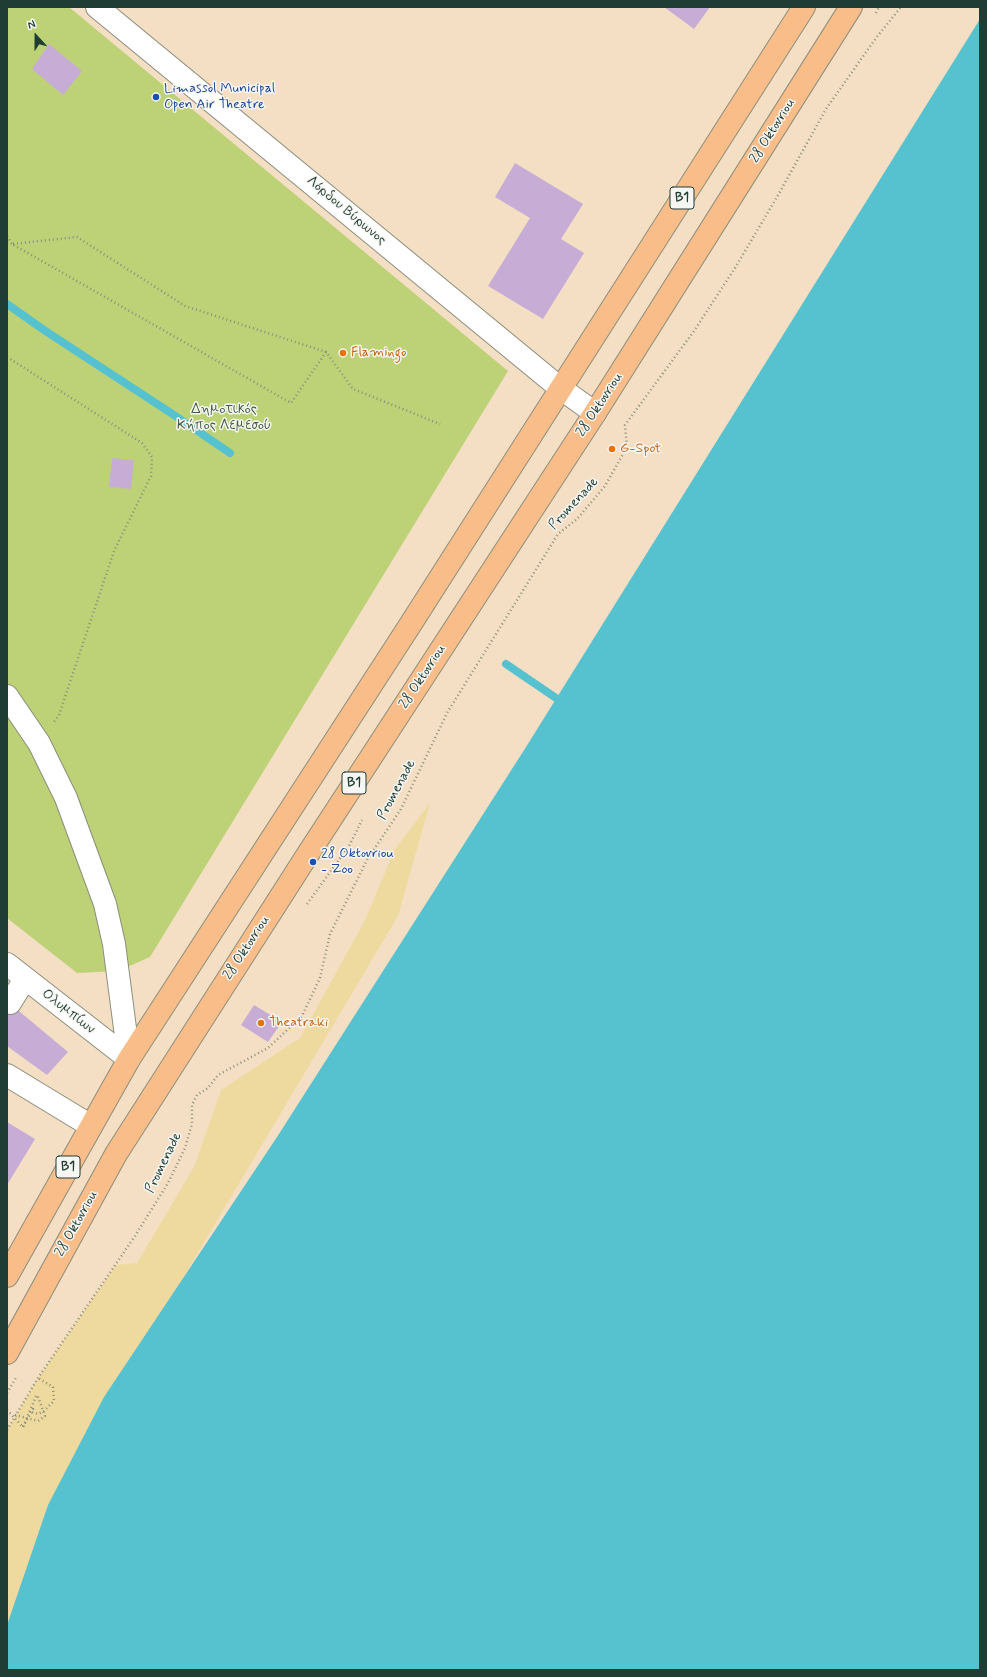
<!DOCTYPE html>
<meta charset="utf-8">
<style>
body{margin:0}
#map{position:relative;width:987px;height:1677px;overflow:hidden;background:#f4dfc4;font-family:Mynerve,sans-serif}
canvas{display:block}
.frame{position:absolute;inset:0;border:8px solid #1f3d34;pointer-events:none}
.north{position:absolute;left:16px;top:16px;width:40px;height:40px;-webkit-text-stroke:3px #f6f6f2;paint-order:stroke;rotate:339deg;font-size:11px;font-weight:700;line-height:16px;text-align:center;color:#1f3d34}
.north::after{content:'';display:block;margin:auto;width:14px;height:18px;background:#1f3d34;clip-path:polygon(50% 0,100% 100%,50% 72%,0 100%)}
</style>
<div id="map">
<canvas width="987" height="1677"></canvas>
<div class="frame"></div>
<div class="north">N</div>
</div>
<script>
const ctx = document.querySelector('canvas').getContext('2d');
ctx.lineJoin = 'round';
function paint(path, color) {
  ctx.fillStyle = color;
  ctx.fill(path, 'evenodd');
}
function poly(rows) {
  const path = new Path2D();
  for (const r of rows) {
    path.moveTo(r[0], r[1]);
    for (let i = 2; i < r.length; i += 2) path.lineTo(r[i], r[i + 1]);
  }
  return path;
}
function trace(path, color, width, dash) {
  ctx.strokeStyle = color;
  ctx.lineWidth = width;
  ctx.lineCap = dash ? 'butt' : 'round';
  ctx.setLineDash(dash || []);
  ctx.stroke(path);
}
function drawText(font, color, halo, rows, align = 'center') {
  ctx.font = font + ' Mynerve,sans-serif';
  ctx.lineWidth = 3;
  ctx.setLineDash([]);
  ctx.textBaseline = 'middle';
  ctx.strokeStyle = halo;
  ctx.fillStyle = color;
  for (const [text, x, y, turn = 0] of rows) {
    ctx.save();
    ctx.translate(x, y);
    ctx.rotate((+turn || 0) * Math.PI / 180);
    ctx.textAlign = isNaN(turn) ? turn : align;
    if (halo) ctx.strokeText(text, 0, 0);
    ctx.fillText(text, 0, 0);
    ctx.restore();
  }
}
const green = poly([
 [7,7,69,7,508,371,150,957,118,971,77,973,7,918]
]);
const sand = poly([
 [430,803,398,916,48,1505,7,1625,7,1430,38,1378,116,1265,137,1263,194,1167,221,1090,300,1038,364,922,395,849]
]);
const water = poly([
 [980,19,980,1670,7,1670,7,1625,48,1505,104,1397,277,1137,526,747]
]);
const stream = poly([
 [7,304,44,330,177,417,230,453],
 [506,664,556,698]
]);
const building = poly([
 [664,7,710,7,694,29],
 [49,44,82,71,63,95,32,69],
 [515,163,583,204,561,239,584,253,543,319,488,286,530,218,495,197],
 [112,458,134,460,131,489,109,487],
 [7,1001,68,1052,47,1075,7,1046],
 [254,1005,282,1022,268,1042,241,1025],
 [7,1122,35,1139,7,1185]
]);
const path = poly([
 [876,13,879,7],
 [7,236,12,244],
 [326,352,291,403,12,244,77,237,185,306,326,352,353,389,440,424],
 [7,357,142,443,152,457,151,476,114,551,59,715,54,722],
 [307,904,349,846,362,820],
 [7,1393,17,1376],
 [15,1415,38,1421,45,1416,37,1394],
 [23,1427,33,1409,32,1412,38,1414,44,1411,54,1401,53,1387,38,1378],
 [7,1430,38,1378,135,1236,168,1183,185,1148,192,1124,192,1105,197,1095,208,1088,218,1075,268,1048,302,1016,320,978,330,934,367,860,401,809,447,713,558,534,577,519,605,486,627,447,625,425,694,331,735,268,777,197,826,109,876,38,901,7]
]);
const minor = poly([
 [97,7,560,388,595,413],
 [7,696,39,743,66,798,105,904,114,944,129,1059],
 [7,964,129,1059],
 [10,1003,25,979],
 [7,1075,91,1126]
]);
const major = poly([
 [7,1276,129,1059,412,622,804,7],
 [7,1353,116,1154,308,854,595,413,851,7]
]);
const pathBridge = poly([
 [7,1410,23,1427,37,1394]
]);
const markers = [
 [156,97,4,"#1a4fb4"],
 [343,353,4,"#e8710a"],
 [612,449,4,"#e8710a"],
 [313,862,4,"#1a4fb4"],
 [261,1023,4,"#e8710a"]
];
const shields = [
 [682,198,24],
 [354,783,24],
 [68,1167,24]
];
const shieldNames = [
 ["B1",682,198],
 ["B1",354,783],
 ["B1",68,1167]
];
const transitNames = [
 ["Limassol Municipal",164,89],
 ["Open Air Theatre",164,105],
 ["28 Oktovriou",321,854],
 ["- Zoo",321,870]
];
const streetNames = [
 ["28 Oktovriou",773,131,-58],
 ["Λόρδου Βύρωνος",346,211,40],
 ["28 Oktovriou",600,405,-57],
 ["Promenade",574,504,-47],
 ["28 Oktovriou",423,677,-57],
 ["Promenade",397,790,-62],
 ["28 Oktovriou",247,948,-57],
 ["Ολυμπίων",68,1012,38],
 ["Promenade",164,1163,-64],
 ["28 Oktovriou",77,1224,-61]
];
const foodNames = [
 ["Flamingo",351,353],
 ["G-Spot",620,449],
 ["Theatraki",269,1023]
];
const parkNames = [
 ["Δημοτικός",224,410],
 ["Κήπος Λεμεσού",224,426]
];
paint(green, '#bdd276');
paint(sand, '#eeda9e');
paint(water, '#56c2cf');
trace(stream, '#56c2cf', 8);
paint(building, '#c7add5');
trace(minor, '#8a8e7c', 24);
trace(major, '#8a8e7c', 24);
trace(path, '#8a8e7c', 2.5, [1, 3]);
trace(minor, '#fff', 22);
trace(major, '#f8bd89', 22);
trace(pathBridge, '#8a8e7c', 2.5, [1, 3]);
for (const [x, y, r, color] of markers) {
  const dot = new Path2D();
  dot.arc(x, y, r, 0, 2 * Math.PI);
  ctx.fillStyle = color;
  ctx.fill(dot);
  trace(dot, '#f6f6f2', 1.5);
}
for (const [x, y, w] of shields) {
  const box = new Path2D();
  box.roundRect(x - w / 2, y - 11, w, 22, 3);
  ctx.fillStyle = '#f6f6f2';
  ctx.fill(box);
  trace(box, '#1f3d34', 1);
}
drawText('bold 13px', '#1f3d34', null, shieldNames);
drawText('14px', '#164399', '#f6f6f2', transitNames, 'left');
drawText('14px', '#1f3d34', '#f6f6f2', streetNames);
drawText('14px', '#c56008', '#f6f6f2', foodNames, 'left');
drawText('14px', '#3f5b41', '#f6f6f2', parkNames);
</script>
